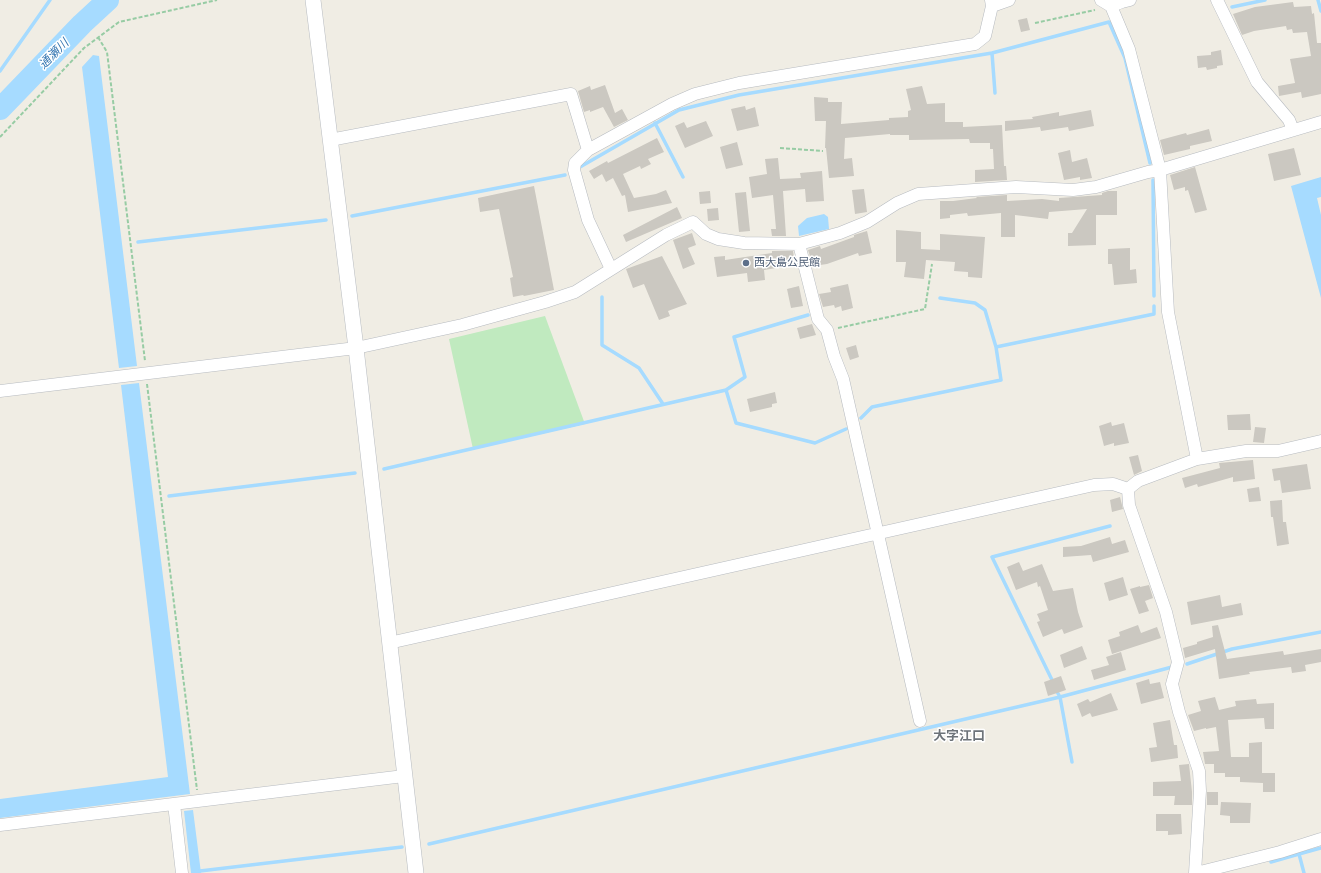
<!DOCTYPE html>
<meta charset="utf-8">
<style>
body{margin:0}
canvas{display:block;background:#f0ede4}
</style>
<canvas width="1321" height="873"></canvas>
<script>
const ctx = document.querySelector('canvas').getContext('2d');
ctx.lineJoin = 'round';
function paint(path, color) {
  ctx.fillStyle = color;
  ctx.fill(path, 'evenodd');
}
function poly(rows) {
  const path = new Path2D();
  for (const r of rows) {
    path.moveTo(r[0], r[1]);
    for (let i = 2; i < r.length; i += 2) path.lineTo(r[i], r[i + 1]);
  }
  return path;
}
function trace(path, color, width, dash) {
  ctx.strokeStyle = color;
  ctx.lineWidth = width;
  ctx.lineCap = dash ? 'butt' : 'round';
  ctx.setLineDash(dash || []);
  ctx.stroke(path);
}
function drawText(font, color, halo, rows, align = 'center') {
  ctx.font = font + ' "PT Sans","Noto Sans JP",sans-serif';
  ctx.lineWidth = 3;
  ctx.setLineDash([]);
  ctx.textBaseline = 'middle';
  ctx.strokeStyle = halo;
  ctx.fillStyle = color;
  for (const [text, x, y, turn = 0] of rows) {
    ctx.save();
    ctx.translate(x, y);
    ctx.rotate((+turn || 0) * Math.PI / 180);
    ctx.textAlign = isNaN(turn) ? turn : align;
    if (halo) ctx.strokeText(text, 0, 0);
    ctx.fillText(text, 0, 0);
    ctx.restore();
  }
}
const green = poly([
 [545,316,585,424,473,449,449,339]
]);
const water = poly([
 [93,55,99,56,137,366,119,368,82,67],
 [1321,177,1321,197,1317,198,1321,215,1321,298,1291,186],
 [824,214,828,217,829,229,799,236,798,226,807,218],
 [139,383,190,794,0,818,0,799,168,777,121,385],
 [193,810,201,873,191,873,184,811]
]);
const stream = poly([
 [1318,0,1321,11],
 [1232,7,1265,0],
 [992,53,995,93],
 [0,71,50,0],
 [655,123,683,177],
 [580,167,679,110,739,95,992,53,1109,22,1125,58,1150,163],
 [1153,180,1154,296],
 [352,216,565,175],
 [138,242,326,220],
 [602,297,602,345,639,368,663,404],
 [940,298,975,303,985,310,996,347,1154,314,1154,306],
 [726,390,745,377,734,337,808,315],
 [861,418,872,407,1001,380,996,347],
 [384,469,726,390,736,423,815,443,846,429],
 [169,496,355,473],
 [1187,664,1232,649,1321,632],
 [1053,682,992,557,1110,526],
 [1072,762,1060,697,1172,667],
 [429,844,1060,697,1056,690],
 [1271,862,1299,854],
 [200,871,402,847],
 [1304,873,1299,854,1321,848]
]);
const river = poly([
 [0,109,82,24,108,0]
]);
const building = poly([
 [1293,2,1294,7,1311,6,1312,14,1314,13,1317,43,1321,43,1321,94,1302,98,1301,92,1279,96,1278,86,1295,83,1290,59,1311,56,1307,32,1293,33,1292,29,1287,30,1286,26,1254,31,1242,35,1233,14,1255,7],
 [1027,18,1030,30,1021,32,1018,20],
 [1221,50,1223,65,1217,66,1217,68,1207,70,1206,67,1198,68,1197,56,1211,55,1211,52],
 [605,85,615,113,622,109,628,120,614,127,603,107,590,112,590,110,584,112,578,91,590,86,591,90],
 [922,86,927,104,945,103,945,122,963,122,963,127,1002,125,1004,166,1006,166,1007,180,975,182,975,170,994,169,993,149,990,149,990,143,970,143,969,139,909,140,909,135,890,135,890,134,845,138,844,159,852,158,854,176,829,178,826,148,825,148,826,121,815,121,814,97,828,98,828,102,842,102,841,124,889,120,889,118,908,117,908,111,911,110,906,89],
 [745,106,746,110,755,107,759,126,737,131,731,109],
 [1091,110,1094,126,1069,131,1068,127,1041,131,1040,127,1005,131,1005,121,1033,119,1032,117,1059,112,1059,116],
 [706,121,713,136,685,148,675,126,684,122,687,128],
 [1209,129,1212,141,1190,146,1190,149,1164,155,1160,140,1186,133,1187,135],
 [657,138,664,152,648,159,651,164,641,169,640,166,623,174,634,198,656,194,666,190,672,203,628,212,625,195,622,196,613,178,606,182,602,174,594,179,589,171,607,161,608,163],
 [737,142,743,165,726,169,720,147],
 [1294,148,1301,175,1274,181,1268,154],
 [1070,150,1072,162,1087,158,1092,178,1080,180,1080,177,1064,180,1058,153],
 [778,158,780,179,801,178,800,173,822,171,824,201,806,202,805,189,783,191,786,236,772,236,771,229,776,229,773,195,752,198,749,177,767,174,765,159],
 [1195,167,1207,210,1195,213,1188,190,1185,191,1185,187,1174,190,1170,175],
 [534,186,554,290,524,296,523,295,513,297,510,278,513,277,499,209,480,212,478,198],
 [864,189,867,212,855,214,852,190],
 [710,191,711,203,700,204,699,192],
 [1108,191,1117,191,1117,215,1096,215,1096,245,1068,246,1068,233,1072,233,1087,209,1049,212,1048,219,1015,215,1015,237,1001,237,1001,213,968,216,967,213,950,215,950,218,940,219,940,201,953,201,977,198,976,197,1007,195,1007,201,1042,199,1059,201,1059,198,1102,195,1102,193],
 [746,192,750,231,739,232,735,193],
 [677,207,682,218,626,242,623,235],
 [718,208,719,220,708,221,707,209],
 [896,230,921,232,921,249,940,250,940,234,985,237,982,278,968,277,968,272,954,271,955,262,926,260,924,279,904,277,906,262,896,262],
 [867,231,872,253,859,256,858,253,827,264,813,266,808,250,820,246,821,249,854,237,854,235],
 [692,233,696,245,688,248,695,264,683,269,673,240],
 [1130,248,1130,270,1136,269,1137,283,1114,285,1112,264,1108,264,1108,249],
 [772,251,793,251,795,265,764,270,765,280,748,282,747,273,717,277,714,257,725,256,725,260,772,253],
 [662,256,687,304,668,311,670,316,659,320,644,284,633,288,626,269],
 [848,284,853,308,842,311,841,306,835,308,834,305,823,307,819,294,831,292,830,288],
 [799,286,803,306,791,308,787,289],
 [812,324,816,335,800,339,797,328],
 [856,345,859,357,850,360,846,348],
 [775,392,777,403,772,404,772,407,750,412,747,399],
 [1250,414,1251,430,1228,430,1227,415],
 [1111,422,1112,426,1124,423,1129,443,1114,446,1114,443,1104,446,1099,426],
 [1255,427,1266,428,1264,443,1253,442],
 [1138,455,1142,471,1134,475,1129,457],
 [1253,460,1255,479,1233,482,1233,477,1198,487,1197,484,1185,488,1182,478,1220,468,1219,463],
 [1307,464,1311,489,1282,493,1280,480,1274,481,1272,469],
 [1259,487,1261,501,1249,502,1247,489],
 [1120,497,1123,509,1112,512,1110,500],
 [1282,500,1283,522,1286,522,1289,544,1277,546,1273,517,1271,517,1270,501],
 [1110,537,1112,544,1125,540,1129,552,1093,562,1091,555,1063,557,1063,547,1081,546],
 [1019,562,1023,571,1042,564,1053,591,1073,588,1078,612,1083,627,1064,634,1062,629,1043,637,1037,622,1040,621,1037,614,1048,610,1040,586,1038,587,1037,582,1016,590,1007,567],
 [1123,577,1128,595,1109,601,1104,583],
 [1149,585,1153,598,1145,601,1149,611,1139,614,1130,589,1140,586,1140,587],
 [1220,595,1222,607,1241,603,1243,615,1191,625,1187,602],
 [1138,625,1141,633,1157,627,1161,638,1112,654,1108,640,1120,636,1119,632],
 [1218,625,1227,659,1283,651,1284,655,1321,649,1321,662,1305,665,1306,671,1292,673,1291,667,1249,672,1250,674,1219,679,1215,649,1185,658,1183,648,1197,644,1197,642,1213,637,1212,626],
 [1082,646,1087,659,1064,668,1060,655],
 [1121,652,1126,670,1094,680,1091,670,1109,665,1106,657],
 [1061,676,1066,690,1048,696,1044,682],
 [1149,679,1150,684,1160,682,1164,698,1141,704,1136,683],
 [1111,693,1118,710,1092,717,1090,713,1082,717,1077,704,1088,699,1090,702],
 [1215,697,1219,710,1236,706,1235,701,1256,699,1257,704,1274,703,1274,729,1265,729,1264,718,1228,720,1231,757,1249,757,1249,743,1262,742,1262,773,1275,773,1275,792,1263,792,1263,783,1240,782,1240,777,1225,777,1225,773,1214,773,1214,764,1205,764,1203,752,1219,751,1216,727,1206,729,1206,728,1194,731,1188,715,1201,711,1198,701],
 [1170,720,1174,745,1177,745,1178,758,1151,762,1149,748,1157,747,1153,723],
 [1189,764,1192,792,1192,805,1174,805,1175,796,1153,796,1153,782,1181,781,1179,765],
 [1207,792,1218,792,1218,805,1207,805],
 [1221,802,1251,803,1250,823,1230,823,1230,816,1220,815],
 [1156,814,1181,814,1182,834,1168,835,1168,831,1156,831]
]);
const path = poly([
 [1035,23,1095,10],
 [98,37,107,52,145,361],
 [0,137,84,48,119,22,217,0],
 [780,148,823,151],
 [838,328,925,309,932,264],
 [147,384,197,790]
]);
const minor = poly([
 [1101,0,1111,6,1129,49,1160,170,1168,312,1197,459],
 [1217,0,1257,82,1289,120,1293,130],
 [992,6,1009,0],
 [1111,6,1122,2,1130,0],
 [330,140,571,94,588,150],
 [799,244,818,319,827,330,834,356,843,379,920,721],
 [611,269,588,220,574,170,575,163,588,150,672,104,695,94,739,83,975,44,985,36,992,6,991,0],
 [0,391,356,348,462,325,545,302,575,292,666,235,693,222,706,234,718,239,744,243,799,244,840,233,867,222,897,203,918,194,1016,187,1073,190,1096,187,1148,172,1160,170,1321,122],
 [1128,489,1129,505,1166,612,1178,662,1172,684,1179,712,1199,771,1200,791,1195,873],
 [1128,489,1138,481,1197,459,1246,451,1278,451,1321,441],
 [389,643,1094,485,1113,484,1128,489],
 [174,804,182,873],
 [0,825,404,776],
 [1196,873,1280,852,1321,839]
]);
const tertiary = poly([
 [313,0,356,348,416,873]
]);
const markers = [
 [746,263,4,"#5c6f8a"]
];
const serviceNames = [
 ["西大島公民館",754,263]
];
const waterNames = [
 ["通瀬川",54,54,-45]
];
const quarterNames = [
 ["大字江口",959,736]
];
paint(green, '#c0eabf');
paint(water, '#a6dbff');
trace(stream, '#a6dbff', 3.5);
trace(river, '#a6dbff', 22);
paint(building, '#cbc8c1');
trace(minor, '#b7bbc0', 13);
trace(tertiary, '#b7bbc0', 16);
trace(path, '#97cca4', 2, [4, 2]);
trace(minor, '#fff', 12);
trace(tertiary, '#fff', 15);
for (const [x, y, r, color] of markers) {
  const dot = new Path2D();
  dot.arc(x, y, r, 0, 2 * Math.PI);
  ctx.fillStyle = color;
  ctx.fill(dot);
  trace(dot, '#fff', 1.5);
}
drawText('11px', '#4e5e75', '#fff', serviceNames, 'left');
drawText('italic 12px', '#3677b2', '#fff', waterNames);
drawText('bold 13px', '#6d7379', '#fff', quarterNames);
</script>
